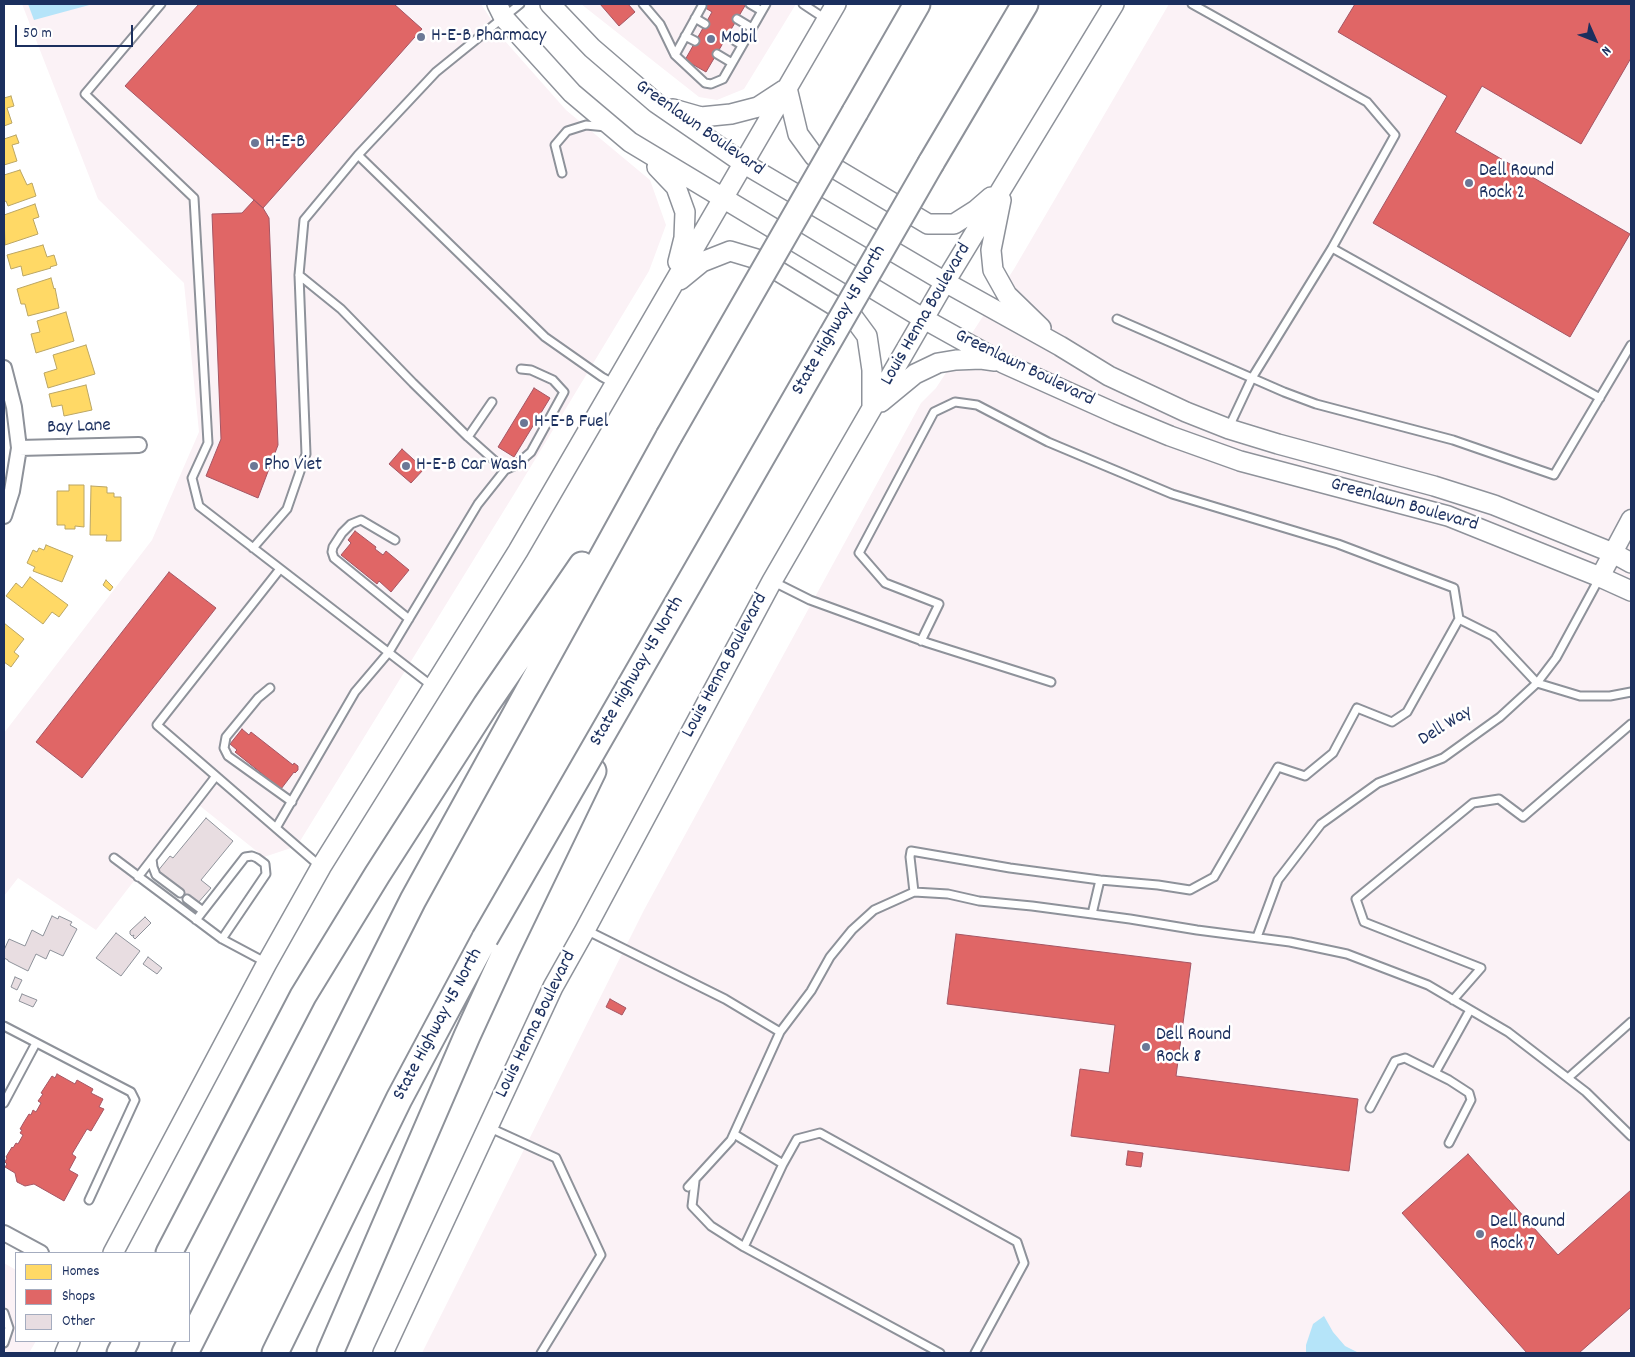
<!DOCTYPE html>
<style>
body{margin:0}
#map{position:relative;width:1635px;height:1357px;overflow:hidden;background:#fff;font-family:Dekko,sans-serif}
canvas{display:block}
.frame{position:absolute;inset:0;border:5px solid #1b2f5e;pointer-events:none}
.legend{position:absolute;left:15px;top:1252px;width:175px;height:90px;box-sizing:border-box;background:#fff;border:1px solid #a4acbf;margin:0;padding:6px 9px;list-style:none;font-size:15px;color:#1b2f5e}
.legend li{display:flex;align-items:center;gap:10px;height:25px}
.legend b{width:25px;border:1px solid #a4acbf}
.north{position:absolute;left:1570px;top:15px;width:50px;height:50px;-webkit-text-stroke:4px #fff;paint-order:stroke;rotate:134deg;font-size:14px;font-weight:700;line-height:20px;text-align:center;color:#1b2f5e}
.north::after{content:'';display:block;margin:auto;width:18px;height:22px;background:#1b2f5e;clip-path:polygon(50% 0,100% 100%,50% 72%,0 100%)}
.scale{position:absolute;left:15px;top:25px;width:118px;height:22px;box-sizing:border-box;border:2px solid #1b2f5e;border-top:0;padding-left:6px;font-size:15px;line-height:18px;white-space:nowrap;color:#1b2f5e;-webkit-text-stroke:4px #fff;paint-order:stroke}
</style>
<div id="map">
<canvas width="1635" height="1357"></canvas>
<div class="frame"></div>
<ul class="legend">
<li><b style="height:14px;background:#ffd966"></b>Homes</li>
<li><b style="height:14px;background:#e06666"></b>Shops</li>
<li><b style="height:14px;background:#e8dde1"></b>Other</li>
</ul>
<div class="north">N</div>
<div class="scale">50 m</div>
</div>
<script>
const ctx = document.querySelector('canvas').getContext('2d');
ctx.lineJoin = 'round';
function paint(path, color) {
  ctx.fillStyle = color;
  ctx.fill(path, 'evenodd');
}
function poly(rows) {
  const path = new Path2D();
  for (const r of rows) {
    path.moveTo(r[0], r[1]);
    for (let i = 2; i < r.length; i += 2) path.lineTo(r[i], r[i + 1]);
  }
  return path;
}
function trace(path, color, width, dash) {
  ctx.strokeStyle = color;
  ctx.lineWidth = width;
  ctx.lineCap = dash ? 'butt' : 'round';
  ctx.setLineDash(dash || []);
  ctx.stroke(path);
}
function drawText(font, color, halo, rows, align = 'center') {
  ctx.font = font + ' Dekko,sans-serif';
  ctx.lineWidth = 5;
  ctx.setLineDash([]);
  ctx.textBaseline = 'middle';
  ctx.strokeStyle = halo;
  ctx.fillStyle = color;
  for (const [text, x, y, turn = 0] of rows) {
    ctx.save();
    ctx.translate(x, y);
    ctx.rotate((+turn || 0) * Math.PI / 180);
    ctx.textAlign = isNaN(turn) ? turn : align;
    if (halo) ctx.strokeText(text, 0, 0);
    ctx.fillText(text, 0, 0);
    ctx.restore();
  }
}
const built = poly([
 [22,4,481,4,505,41,566,110,650,180,666,225,649,271,516,491,297,846,264,857,195,802,96,930,18,878,4,896,4,733,152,540,199,432,184,283,98,199],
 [581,4,796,4,744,89,717,100,699,97],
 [1169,4,1631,4,1631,1353,422,1353,644,910,921,403,936,388,1014,269],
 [4,1263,16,1270,16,1341,36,1341,29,1353,4,1353]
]);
const water = poly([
 [28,4,93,4,34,20],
 [1324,1316,1333,1332,1345,1346,1359,1353,1306,1353,1306,1345,1313,1324]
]);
const homes = poly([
 [11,96,14,106,7,108,12,123,4,126,4,98,11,96],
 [16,135,19,143,12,145,17,161,4,165,4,139,16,135],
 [20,170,27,185,32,183,36,196,8,206,6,201,4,202,4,175,20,170],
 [35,204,39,217,33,219,38,234,5,245,4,215,35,204],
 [43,245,47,257,54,255,57,265,50,267,51,268,23,276,21,266,11,269,7,255,43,245],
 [51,278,54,289,55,288,59,308,28,316,25,304,21,304,17,289,51,278],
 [66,312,74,341,36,353,31,334,40,332,37,321,66,312],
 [86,345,95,374,48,388,44,373,57,369,53,355,86,345],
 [86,385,92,410,64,416,62,405,52,407,49,394,86,385],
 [69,485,84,485,84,527,75,526,75,529,65,529,65,525,57,525,57,491,69,491,69,485],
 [91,486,107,487,107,493,114,493,114,497,121,497,121,541,106,541,107,535,90,535,91,486],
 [46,545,73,556,62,582,33,571,35,567,27,563,33,550,37,552,39,548,44,550,46,545],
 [30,577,68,605,59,617,52,612,43,624,6,596,16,583,22,588,30,577],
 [106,580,113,587,110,591,103,585,106,580],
 [4,623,24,639,14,652,19,656,11,667,4,662,4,623]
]);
const shops = poly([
 [199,4,394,4,422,29,263,208,125,86,199,4],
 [600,4,628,4,635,12,619,26,600,4],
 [699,4,746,4,706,72,685,60,712,12,699,4],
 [1355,4,1631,4,1631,58,1581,144,1482,86,1455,132,1630,234,1570,337,1373,223,1447,96,1338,32,1355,4],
 [254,200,263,208,269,218,278,445,258,498,206,476,221,439,212,214,242,213,254,200],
 [534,388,550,398,514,457,498,447,534,388],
 [402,449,424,469,411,483,389,464,402,449],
 [355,531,376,547,375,549,383,555,386,551,409,570,391,592,379,581,377,584,341,555,351,543,348,540,355,531],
 [169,572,216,608,82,778,36,742,169,572],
 [242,729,249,735,251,732,293,765,294,763,298,766,298,770,295,773,294,772,281,789,235,752,237,750,230,744,242,729],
 [956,934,1191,963,1176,1076,1358,1099,1349,1171,1071,1136,1080,1069,1109,1073,1115,1025,947,1004,956,934],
 [610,999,626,1008,622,1015,606,1007,610,999],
 [57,1074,75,1084,77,1080,93,1089,91,1093,103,1099,99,1107,104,1109,91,1131,87,1129,72,1154,76,1157,69,1170,78,1175,64,1201,34,1184,25,1186,17,1182,15,1173,5,1167,7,1164,5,1162,7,1158,6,1157,12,1147,13,1148,16,1143,18,1144,23,1135,20,1133,22,1130,20,1129,24,1122,29,1114,31,1115,33,1110,36,1112,41,1103,38,1101,43,1094,41,1093,52,1076,55,1078,57,1074],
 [1128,1151,1143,1153,1141,1167,1126,1165,1128,1151],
 [1468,1154,1558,1255,1631,1190,1631,1310,1630,1308,1579,1353,1527,1353,1402,1213,1468,1154]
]);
const building = poly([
 [206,818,233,841,201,880,211,888,197,904,186,900,157,872,170,856,173,858,206,818],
 [52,916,58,919,59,916,72,922,70,925,77,929,63,956,50,950,46,959,36,954,28,971,8,961,8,960,4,958,4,950,9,939,25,946,32,930,43,936,52,916],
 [145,917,151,923,135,939,133,937,134,935,132,936,130,934,130,931,145,917],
 [116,933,140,951,121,976,96,958,116,933],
 [148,957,162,968,157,974,143,964,148,957],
 [15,977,22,980,17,990,11,987,15,977],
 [22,994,37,1000,33,1007,19,1001,22,994]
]);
const service = poly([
 [161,4,85,94,194,198,208,443,192,478,199,506,432,686],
 [643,4,660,24,675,55,705,83,711,84,723,79,766,4],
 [750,4,762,11],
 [803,4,827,20],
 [1192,4,1367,102,1395,135,1332,248,1252,378,1229,427],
 [695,18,705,24],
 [737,19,752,28],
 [685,36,695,41],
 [727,36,742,45],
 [717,54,732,63],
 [675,55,702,6],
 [358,155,545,337,602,377,613,383],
 [562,173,555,145,567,131,586,125,606,127],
 [1332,248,1600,398],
 [299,275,341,309,413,383,468,437,505,470],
 [1117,319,1284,392,1316,404,1453,440,1554,475,1631,345],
 [468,437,492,402],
 [395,540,361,520,351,524,342,533,333,547,332,552,334,558,409,619],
 [253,548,287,509,306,454,299,275,304,220,358,155,436,72,520,4],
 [280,569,157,725,321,867],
 [774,582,810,600,928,643,1051,682],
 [921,641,939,604,885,583,859,553,934,412,955,402,977,405,1048,442,1172,494,1338,544,1454,588,1459,619],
 [270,688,258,698,226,737,224,748,228,756,292,802],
 [276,828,355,692,389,652,478,504,505,470,516,465,531,452,564,392,553,380,531,370,521,369],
 [114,858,222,939,267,963],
 [152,859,153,867,156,875,180,893],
 [138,877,216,776],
 [914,892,910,857,911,851,1010,868,1100,880,1158,885,1190,890,1214,877,1278,767,1305,776,1333,753,1357,708,1392,722,1407,712,1459,619,1493,636,1537,683,1580,696,1610,696,1631,692],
 [187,899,203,911],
 [1092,914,1100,880],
 [196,920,245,857,252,856,257,858,265,864,266,874,222,939],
 [586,930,725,999,780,1032],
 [1257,937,1278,880,1321,824,1378,783,1443,758,1500,717,1537,683,1556,658,1600,577],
 [1453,1000,1481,968,1364,922,1356,899,1473,803,1499,799,1523,817,1631,724],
 [4,1026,131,1092,135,1100,89,1200],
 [1435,1073,1470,1010],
 [1568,1078,1631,1022],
 [4,1103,36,1043],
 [1370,1108,1395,1061,1405,1058,1449,1080,1469,1093,1471,1100,1449,1143],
 [488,1127,556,1158,601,1255,541,1353],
 [734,1134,783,1164,797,1139,820,1133,1017,1242,1024,1263,975,1353],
 [695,1181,692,1206,711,1226,744,1247,940,1353],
 [688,1187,731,1140,780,1032,811,991,830,957,852,930,874,910,914,892,948,894,979,901,1032,906,1130,919,1197,930,1290,942,1347,954,1428,985,1508,1032,1586,1092,1631,1136],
 [744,1247,783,1164],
 [4,1313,9,1328,4,1343]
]);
const minor = poly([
 [4,368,14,407,19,448,12,491,4,516],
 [19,448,139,445],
 [4,1233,41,1253]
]);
const tertiary = poly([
 [1600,577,1631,519]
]);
const secondary = poly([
 [497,4,504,18,572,93,630,142,924,319,1003,363,1117,414,1170,436,1240,461,1448,516,1600,577,1631,591],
 [550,4,592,48,656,103,743,163,945,282,1060,346,1109,376,1186,412,1229,429,1278,444,1434,486,1494,505,1613,553,1631,563],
 [787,88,798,134,814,156,928,224,954,224,976,210,991,197],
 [673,109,701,117,731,114,758,107,784,90],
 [657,167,676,187,685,212,684,238,678,262],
 [1001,200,991,250,993,270,1007,295,1041,328],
 [680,280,702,262,730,251,760,260,853,317,867,336,872,370,872,408],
 [881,402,915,374,938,363,956,360,981,359,995,361],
 [113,1253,267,963,321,867,518,551,836,4],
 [65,1353,70,1341],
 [383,1353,553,987,585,930,772,581,945,282,1114,4]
]);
const motorway = poly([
 [855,112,917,4],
 [931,163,1025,4],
 [169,1253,303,996,377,875,486,705,582,565],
 [120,1353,126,1341],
 [185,1353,413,900,669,436],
 [275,1353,399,1099,485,938],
 [330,1353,467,1036,506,951,593,771]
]);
const motorwayBridge = poly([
 [669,436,855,112],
 [485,938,931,163]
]);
const markers = [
 [421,37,5,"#6b7896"],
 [711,39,5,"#6b7896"],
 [255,143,5,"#6b7896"],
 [1469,183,5,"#6b7896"],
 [524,423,5,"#6b7896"],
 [254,466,5,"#6b7896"],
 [406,466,5,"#6b7896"],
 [1146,1047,5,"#6b7896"],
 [1480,1234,5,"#6b7896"]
];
const poiNames = [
 ["H-E-B Pharmacy",431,37],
 ["Mobil",721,39],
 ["H-E-B",265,143],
 ["Dell Round",1479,172],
 ["Rock 2",1479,194],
 ["H-E-B Fuel",534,423],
 ["Pho Viet",264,466],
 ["H-E-B Car Wash",416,466],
 ["Dell Round",1156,1036],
 ["Rock 8",1156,1058],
 ["Dell Round",1490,1223],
 ["Rock 7",1490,1245]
];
const streetNames = [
 ["Greenlawn Boulevard",699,129,35],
 ["Louis Henna Boulevard",927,315,-60],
 ["State Highway 45 North",840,321,-60],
 ["Greenlawn Boulevard",1024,369,26],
 ["Bay Lane",79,428,-2],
 ["Greenlawn Boulevard",1404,506,16],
 ["Louis Henna Boulevard",726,666,-62],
 ["State Highway 45 North",638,672,-60],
 ["Dell Way",1446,727,-32],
 ["State Highway 45 North",439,1025,-62],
 ["Louis Henna Boulevard",537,1025,-64]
];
paint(built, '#fbf2f6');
paint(water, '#b5e4f9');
paint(homes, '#ffd966');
trace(homes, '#bba664', 1);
paint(shops, '#e06666');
trace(shops, '#a55664', 1);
paint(building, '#e8dde1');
trace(building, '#8e929a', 1);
trace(service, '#8e929a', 11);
trace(minor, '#8e929a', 18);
trace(tertiary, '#8e929a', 21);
trace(secondary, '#8e929a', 22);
trace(motorway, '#8e929a', 29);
trace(service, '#fff', 7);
trace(minor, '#fff', 14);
trace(tertiary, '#fff', 18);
trace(secondary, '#fff', 19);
trace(motorway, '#fff', 25);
trace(motorwayBridge, '#8e929a', 29, []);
trace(motorwayBridge, '#fff', 25);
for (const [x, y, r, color] of markers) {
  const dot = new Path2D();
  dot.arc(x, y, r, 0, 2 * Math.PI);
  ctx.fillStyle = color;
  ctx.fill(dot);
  trace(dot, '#fff', 2);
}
drawText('19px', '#1b2f5e', '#fff', poiNames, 'left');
drawText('19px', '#1b2f5e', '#fff', streetNames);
</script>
